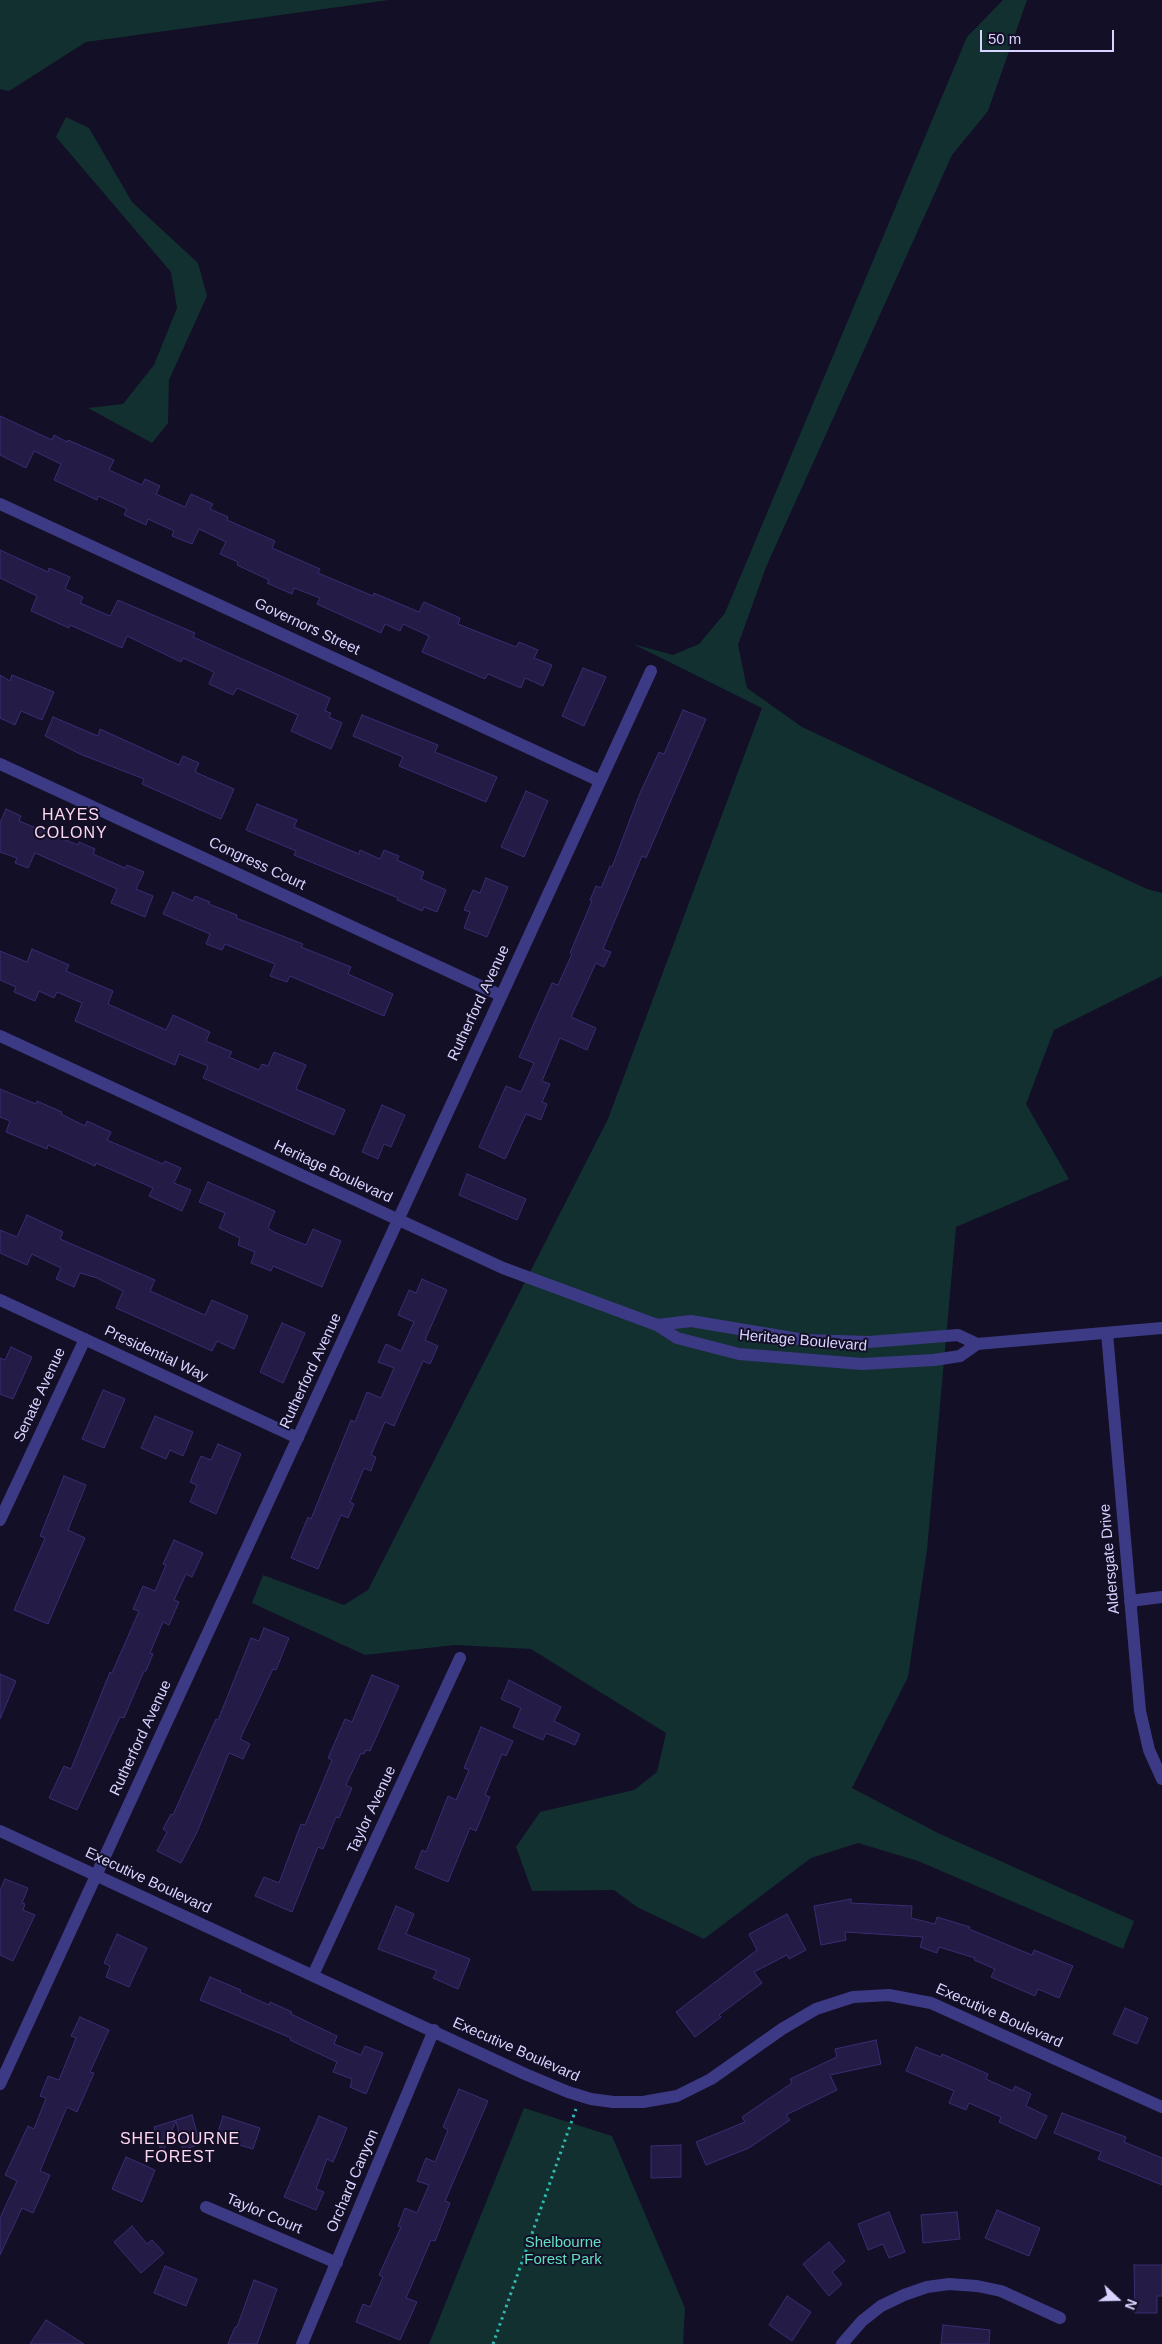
<!DOCTYPE html>
<style>
body{margin:0}
#map{position:relative;width:1162px;height:2344px;overflow:hidden;background:#130f26;font-family:Arial,sans-serif}
canvas{display:block}
.north{position:absolute;left:1092px;top:2274px;width:50px;height:50px;-webkit-text-stroke:4px #130f26;paint-order:stroke;rotate:111deg;font-size:14px;font-weight:700;line-height:20px;text-align:center;color:#d9d4ff}
.north::after{content:'';display:block;margin:auto;width:18px;height:22px;background:#d9d4ff;clip-path:polygon(50% 0,100% 100%,50% 72%,0 100%)}
.scale{position:absolute;left:980px;top:30px;width:134px;height:22px;box-sizing:border-box;border:2px solid #d9d4ff;border-top:0;padding-left:6px;font-size:15px;line-height:18px;white-space:nowrap;color:#d9d4ff;-webkit-text-stroke:4px #130f26;paint-order:stroke}
</style>
<div id="map">
<canvas width="1162" height="2344"></canvas>
<div class="north">N</div>
<div class="scale">50 m</div>
</div>
<script>
const ctx = document.querySelector('canvas').getContext('2d');
ctx.lineJoin = 'round';
function paint(path, color) {
  ctx.fillStyle = color;
  ctx.fill(path, 'evenodd');
}
function poly(rows) {
  const path = new Path2D();
  for (const r of rows) {
    path.moveTo(r[0], r[1]);
    for (let i = 2; i < r.length; i += 2) path.lineTo(r[i], r[i + 1]);
  }
  return path;
}
function trace(path, color, width, dash) {
  ctx.strokeStyle = color;
  ctx.lineWidth = width;
  ctx.lineCap = dash ? 'butt' : 'round';
  ctx.setLineDash(dash || []);
  ctx.stroke(path);
}
function drawText(font, color, halo, rows, align = 'center') {
  ctx.font = font + ' Arial,sans-serif';
  ctx.lineWidth = 4;
  ctx.setLineDash([]);
  ctx.textBaseline = 'middle';
  ctx.strokeStyle = halo;
  ctx.fillStyle = color;
  for (const [text, x, y, turn = 0] of rows) {
    ctx.save();
    ctx.translate(x, y);
    ctx.rotate((+turn || 0) * Math.PI / 180);
    ctx.textAlign = isNaN(turn) ? turn : align;
    if (halo) ctx.strokeText(text, 0, 0);
    ctx.fillText(text, 0, 0);
    ctx.restore();
  }
}
const green = poly([
 [0,0,389,0,86,42,9,91,0,89],
 [1003,0,1027,0,988,111,952,155,766,567,738,645,747,688,802,727,1147,889,1162,893,1162,976,1054,1030,1026,1104,1069,1179,956,1227,927,1550,908,1677,852,1788,938,1833,1134,1921,1123,1949,918,1861,858,1843,811,1858,704,1939,637,1907,614,1890,532,1891,516,1847,540,1812,634,1790,657,1772,666,1733,531,1649,455,1645,365,1655,252,1603,263,1575,344,1605,368,1590,608,1119,762,708,633,644,673,655,699,644,725,613,967,37],
 [66,117,89,128,132,202,198,263,207,296,169,380,168,423,152,443,88,408,123,404,154,365,177,308,171,272,56,137],
 [524,2108,612,2136,685,2308,683,2344,429,2344]
]);
const building = poly([
 [0,416,52,440,54,435,67,442,68,440,114,460,109,470,142,485,145,479,160,486,156,494,185,507,191,494,213,504,210,509,228,517,227,520,275,541,272,548,320,569,318,573,373,596,374,593,419,612,424,602,460,618,458,624,516,647,519,642,538,650,534,658,552,665,543,686,525,678,521,688,488,674,485,679,422,652,429,636,403,624,400,631,385,624,381,633,317,604,320,598,294,588,292,594,267,583,269,580,237,565,238,562,220,554,226,542,199,529,192,544,172,536,174,531,148,519,146,525,124,515,127,509,98,496,97,500,54,480,61,464,34,451,26,468,0,455,0,416],
 [0,550,48,572,49,568,70,577,65,589,83,597,80,603,110,616,118,600,195,633,193,637,330,698,325,711,331,713,329,717,342,723,331,749,291,731,298,715,237,688,233,695,209,684,214,672,183,658,181,662,127,636,122,648,70,625,69,628,31,611,37,596,0,578,0,550],
 [583,668,606,677,584,726,562,716,583,668],
 [0,675,10,681,12,675,54,692,42,720,21,711,15,725,0,718,0,675],
 [683,710,706,719,646,858,642,856,603,949,611,952,604,967,596,963,571,1017,596,1028,587,1050,560,1038,542,1081,550,1084,542,1102,547,1104,541,1120,526,1114,505,1159,479,1147,506,1086,521,1092,534,1063,519,1057,552,983,558,985,572,954,570,953,592,901,590,900,596,886,601,888,610,866,612,867,640,793,659,752,664,754,683,710],
 [362,715,438,745,435,752,497,777,486,802,399,766,403,757,353,736,362,715],
 [53,717,98,736,100,729,179,765,183,756,199,763,195,772,234,789,221,819,142,784,144,779,80,754,45,736,53,717],
 [526,791,548,801,524,857,501,847,526,791],
 [257,804,297,820,294,827,359,854,360,850,380,859,384,850,399,856,397,860,424,872,421,879,446,890,437,912,424,907,422,911,397,900,398,898,294,855,296,851,246,830,257,804],
 [6,809,21,816,19,821,78,845,79,842,95,849,93,854,125,868,127,865,144,872,136,889,153,896,145,917,111,903,117,889,35,853,28,868,15,863,17,858,0,852,0,823,6,809],
 [486,878,508,887,487,937,464,928,470,912,464,910,473,890,480,893,486,878],
 [173,892,193,901,195,896,210,902,209,904,237,915,236,918,303,944,301,947,351,967,348,974,393,994,384,1016,290,976,287,982,270,976,275,964,247,953,225,944,222,950,206,944,210,934,163,914,173,892],
 [32,949,69,965,66,971,113,991,108,1004,166,1030,173,1015,210,1032,206,1041,232,1052,229,1057,259,1070,262,1064,268,1066,274,1052,306,1065,296,1089,345,1110,334,1135,203,1078,208,1066,179,1054,175,1065,75,1021,82,1003,57,992,54,998,39,991,35,1001,14,992,16,987,0,980,0,951,27,962,32,949],
 [0,1089,36,1104,37,1101,62,1112,61,1114,85,1126,87,1121,111,1132,107,1140,163,1164,165,1161,181,1168,174,1183,191,1190,182,1211,149,1196,153,1188,96,1163,95,1166,48,1145,47,1149,6,1132,10,1121,0,1117,0,1089],
 [382,1105,405,1115,391,1147,384,1144,378,1159,362,1152,382,1105],
 [467,1174,526,1199,517,1220,459,1195,467,1174],
 [208,1182,275,1211,268,1228,274,1232,306,1245,313,1229,341,1241,322,1287,273,1266,271,1271,251,1263,255,1252,238,1245,240,1238,219,1228,225,1213,199,1202,208,1182],
 [27,1215,63,1232,60,1239,155,1280,150,1291,205,1315,212,1300,248,1316,234,1349,217,1341,212,1351,116,1308,123,1291,97,1278,80,1273,74,1287,56,1279,61,1268,32,1254,27,1265,0,1253,0,1230,17,1237,27,1215],
 [422,1279,447,1290,425,1340,438,1346,430,1364,423,1361,394,1426,385,1422,371,1455,376,1457,371,1471,364,1468,350,1502,354,1504,348,1518,341,1515,318,1569,291,1558,308,1517,311,1519,351,1420,355,1422,367,1392,381,1398,394,1368,378,1362,386,1344,401,1351,414,1322,398,1315,409,1290,416,1293,422,1279],
 [282,1323,305,1333,283,1383,260,1372,282,1323],
 [11,1347,32,1357,13,1399,0,1394,0,1358,5,1360,11,1347],
 [103,1390,125,1399,104,1448,82,1439,103,1390],
 [155,1416,193,1432,183,1456,170,1450,166,1459,141,1448,155,1416],
 [218,1444,241,1454,216,1514,190,1502,197,1485,190,1482,201,1456,211,1460,218,1444],
 [64,1476,86,1485,68,1530,85,1538,48,1624,14,1610,45,1538,40,1536,64,1476],
 [174,1540,203,1553,192,1577,186,1574,174,1600,179,1602,169,1625,163,1622,150,1653,153,1654,146,1671,144,1671,124,1718,120,1717,77,1810,49,1798,64,1766,71,1769,110,1672,112,1673,139,1611,133,1609,143,1586,155,1591,166,1565,163,1564,174,1540],
 [264,1628,289,1638,276,1670,273,1669,240,1739,250,1744,243,1759,229,1753,198,1830,181,1863,157,1851,167,1832,163,1829,171,1814,173,1815,216,1719,218,1720,251,1638,259,1641,264,1628],
 [0,1674,16,1681,0,1719,0,1674],
 [372,1675,399,1686,370,1751,366,1750,364,1754,361,1753,346,1785,352,1788,339,1818,336,1817,323,1849,318,1847,292,1912,255,1896,264,1877,279,1883,301,1824,305,1825,332,1760,328,1758,345,1719,352,1722,372,1675],
 [509,1680,561,1707,554,1721,580,1734,575,1745,546,1733,543,1740,513,1727,521,1708,501,1699,509,1680],
 [481,1727,513,1741,506,1756,502,1754,485,1795,490,1797,476,1831,470,1828,448,1882,415,1868,422,1850,426,1852,448,1796,456,1800,469,1770,464,1768,481,1727],
 [5,1879,28,1888,22,1903,25,1904,23,1910,35,1915,13,1961,0,1955,0,1890,5,1879],
 [851,1899,851,1903,912,1906,911,1918,935,1924,937,1917,970,1927,969,1929,1032,1955,1034,1950,1073,1966,1059,1998,1038,1989,1035,1996,991,1977,995,1969,974,1960,975,1958,939,1947,937,1953,920,1947,923,1937,845,1932,846,1940,821,1945,814,1906,851,1899],
 [396,1906,414,1914,406,1934,470,1959,458,1989,433,1978,437,1971,378,1949,396,1906],
 [787,1914,806,1950,789,1959,787,1955,754,1972,762,1983,719,2015,721,2017,695,2037,676,2012,757,1950,749,1934,787,1914],
 [117,1934,147,1948,129,1987,106,1977,110,1966,104,1963,117,1934],
 [210,1977,241,1990,240,1992,269,2005,270,2002,292,2012,291,2014,337,2036,334,2044,361,2055,365,2046,383,2053,366,2094,350,2087,352,2079,333,2072,337,2062,290,2040,291,2038,200,2000,210,1977],
 [1125,2008,1148,2018,1137,2044,1113,2034,1125,2008],
 [80,2017,109,2030,90,2072,94,2073,77,2112,67,2107,40,2171,50,2175,33,2213,22,2208,0,2255,0,2218,17,2181,5,2175,28,2126,34,2129,46,2098,40,2096,48,2076,59,2080,76,2038,71,2036,80,2017],
 [876,2040,881,2064,830,2075,837,2090,786,2115,790,2120,749,2148,706,2165,696,2142,745,2122,742,2117,792,2083,790,2079,837,2057,835,2049,876,2040],
 [916,2047,941,2057,942,2054,988,2074,986,2079,1013,2091,1015,2086,1031,2094,1026,2106,1047,2116,1036,2139,999,2122,1001,2117,969,2103,966,2110,949,2103,954,2091,906,2071,916,2047],
 [459,2089,488,2101,445,2201,450,2203,435,2241,431,2240,406,2298,417,2302,400,2340,356,2322,363,2304,370,2307,383,2277,379,2275,401,2227,398,2226,405,2208,417,2213,429,2185,417,2181,426,2158,435,2162,448,2130,443,2127,459,2089],
 [1062,2113,1126,2137,1124,2142,1162,2158,1162,2185,1098,2159,1101,2152,1054,2133,1062,2113],
 [192,2115,200,2144,183,2150,176,2121,162,2154,154,2127,192,2115],
 [223,2116,260,2128,253,2149,216,2138,223,2116],
 [319,2116,347,2128,333,2162,327,2159,316,2189,324,2192,316,2210,284,2197,319,2116],
 [681,2145,681,2177,651,2178,651,2146,681,2145],
 [126,2157,155,2170,142,2202,112,2189,126,2157],
 [997,2210,1040,2228,1029,2256,985,2238,997,2210],
 [889,2212,905,2252,889,2258,883,2244,868,2250,858,2224,889,2212],
 [957,2212,960,2239,923,2243,921,2215,957,2212],
 [132,2226,147,2244,152,2240,164,2253,141,2273,114,2242,132,2226],
 [829,2242,845,2261,832,2272,842,2284,829,2296,803,2264,829,2242],
 [1134,2265,1162,2265,1162,2296,1157,2296,1157,2313,1135,2313,1134,2265],
 [165,2266,197,2279,186,2306,154,2293,165,2266],
 [254,2280,277,2289,257,2344,228,2344,235,2327,237,2327,254,2280],
 [787,2296,811,2312,792,2341,769,2325,787,2296],
 [46,2320,84,2344,30,2344,46,2320],
 [943,2325,990,2330,989,2344,941,2344,943,2325]
]);
const path = poly([
 [493,2344,576,2109]
]);
const minor = poly([
 [0,504,600,781],
 [0,764,500,995],
 [0,1036,503,1268,657,1325,677,1338,739,1354,862,1364,934,1360,960,1356,977,1344],
 [0,1300,298,1438],
 [657,1325,691,1321,805,1340,869,1342,958,1335,977,1344,1162,1328],
 [1107,1333,1140,1711,1149,1750,1162,1779],
 [0,1520,85,1339],
 [1130,1601,1162,1597],
 [0,1831,525,2074,568,2092,591,2099,613,2102,643,2102,677,2096,711,2079,782,2029,816,2009,853,1997,889,1995,931,2003,1162,2107],
 [313,1975,460,1658],
 [0,2084,651,671],
 [206,2207,337,2263],
 [302,2344,434,2030],
 [842,2344,862,2321,881,2306,904,2295,927,2287,949,2284,977,2286,1001,2291,1060,2318]
]);
const streetNames = [
 ["Governors Street",307,627,25],
 ["Congress Court",257,864,25],
 ["Rutherford Avenue",479,1003,-65],
 ["Heritage Boulevard",333,1172,25],
 ["Heritage Boulevard",803,1341,5],
 ["Presidential Way",156,1354,25],
 ["Rutherford Avenue",311,1371,-65],
 ["Senate Avenue",40,1395,-65],
 ["Aldersgate Drive",1110,1559,-95],
 ["Rutherford Avenue",141,1738,-65],
 ["Taylor Avenue",372,1810,-65],
 ["Executive Boulevard",148,1881,25],
 ["Executive Boulevard",999,2016,24],
 ["Executive Boulevard",516,2050,24],
 ["Orchard Canyon",353,2181,-67],
 ["Taylor Court",264,2214,23]
];
const parkNames = [
 ["Shelbourne",563,2243],
 ["Forest Park",563,2260]
];
const neighbourhoodNames = [
 ["HAYES",71,816],
 ["COLONY",71,834],
 ["SHELBOURNE",180,2140],
 ["FOREST",180,2158]
];
paint(green, '#12302f');
paint(building, '#241b47');
trace(building, '#3b2d73', 1);
trace(path, '#2fb8b0', 3, [2.5, 4]);
trace(minor, '#3d3a85', 12);
drawText('15px', '#d9d4ff', '#130f26', streetNames);
drawText('15px', '#5fe0c0', '#130f26', parkNames);
ctx.letterSpacing = '1px';
drawText('16px', '#ffd6f0', '#130f26', neighbourhoodNames);
ctx.letterSpacing = '0px';
</script>
